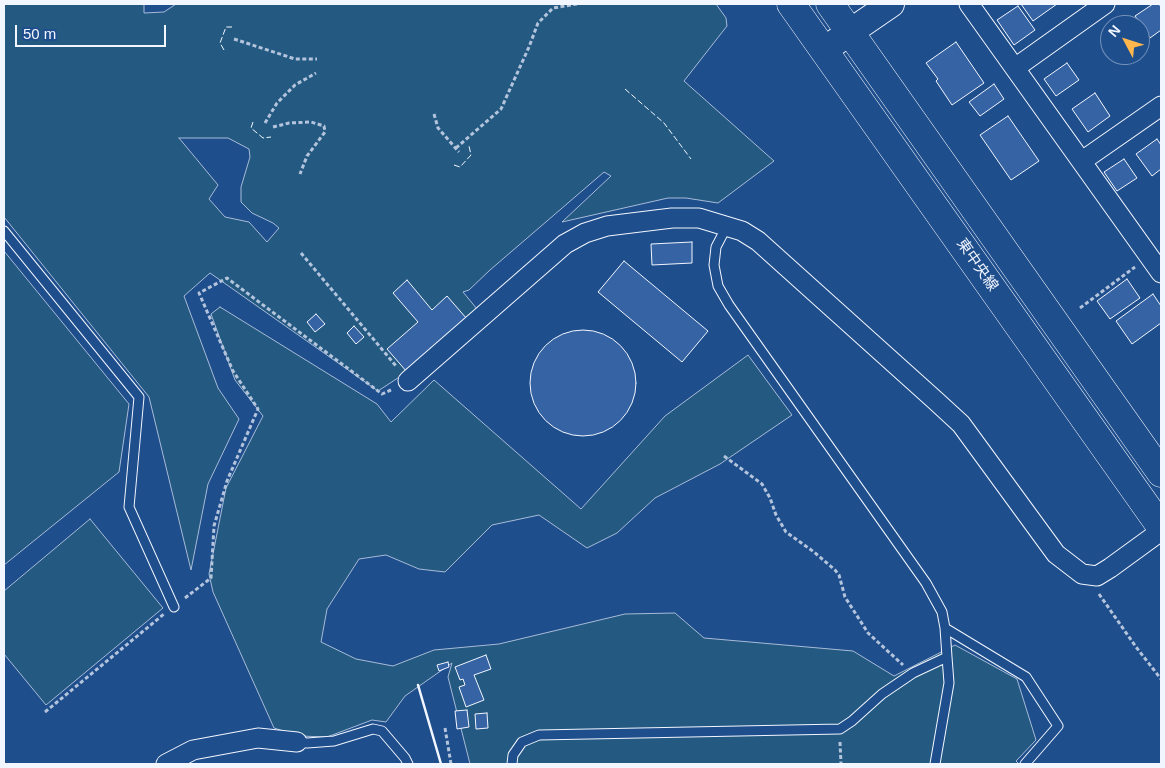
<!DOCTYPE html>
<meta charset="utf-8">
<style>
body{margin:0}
#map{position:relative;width:1165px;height:768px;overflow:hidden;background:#1f4e8c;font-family:Helvetica,sans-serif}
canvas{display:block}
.frame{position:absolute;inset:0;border:5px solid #f2f6ff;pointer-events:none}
.north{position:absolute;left:1100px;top:15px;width:50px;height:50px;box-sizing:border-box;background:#1f4e8c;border:1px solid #7391ba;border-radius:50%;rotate:310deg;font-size:14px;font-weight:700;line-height:20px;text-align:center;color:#f2f6ff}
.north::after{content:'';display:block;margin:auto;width:18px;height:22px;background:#ffb74d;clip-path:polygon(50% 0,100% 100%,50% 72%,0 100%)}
.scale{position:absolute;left:15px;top:25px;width:151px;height:22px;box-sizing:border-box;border:2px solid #f2f6ff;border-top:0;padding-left:6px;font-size:15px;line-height:18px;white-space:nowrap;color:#f2f6ff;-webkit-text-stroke:4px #1f4e8c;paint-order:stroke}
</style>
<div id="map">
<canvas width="1165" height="768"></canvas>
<div class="frame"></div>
<div class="north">N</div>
<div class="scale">50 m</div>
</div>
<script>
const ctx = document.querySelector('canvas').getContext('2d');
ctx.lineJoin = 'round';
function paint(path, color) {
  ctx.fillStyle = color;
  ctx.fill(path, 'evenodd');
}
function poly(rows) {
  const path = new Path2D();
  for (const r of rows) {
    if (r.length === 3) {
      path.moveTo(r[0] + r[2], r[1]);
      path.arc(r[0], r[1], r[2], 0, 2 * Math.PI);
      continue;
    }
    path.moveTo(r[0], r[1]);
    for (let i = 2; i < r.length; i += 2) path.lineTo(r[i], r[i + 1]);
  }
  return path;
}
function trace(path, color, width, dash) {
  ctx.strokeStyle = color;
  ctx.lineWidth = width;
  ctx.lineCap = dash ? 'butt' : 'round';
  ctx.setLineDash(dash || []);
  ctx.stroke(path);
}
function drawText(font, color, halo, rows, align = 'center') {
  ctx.font = font + ' Helvetica,"Noto Sans JP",sans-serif';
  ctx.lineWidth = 4;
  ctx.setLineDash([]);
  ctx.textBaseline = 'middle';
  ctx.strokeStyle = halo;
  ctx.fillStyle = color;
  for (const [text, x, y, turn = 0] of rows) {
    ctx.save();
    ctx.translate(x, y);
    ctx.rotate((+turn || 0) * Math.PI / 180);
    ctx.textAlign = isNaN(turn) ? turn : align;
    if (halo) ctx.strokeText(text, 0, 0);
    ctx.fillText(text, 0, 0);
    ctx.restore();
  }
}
const green = poly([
 [4,4,144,4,144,13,164,12,176,4,716,4,726,18,727,26,684,81,774,161,718,203,686,198,668,198,562,222,611,176,604,172,490,270,469,290,463,292,477,309,407,372,378,391,210,273,184,296,218,388,239,419,208,484,191,570,149,397,4,217,4,4],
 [179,138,228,138,249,149,250,157,241,187,241,202,252,213,273,223,279,228,267,242,249,222,225,217,209,199,218,185,179,138],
 [4,251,129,404,119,472,4,565,4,251],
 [220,307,377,404,391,422,434,380,581,509,665,416,748,355,792,415,720,464,655,498,617,533,587,548,539,515,492,525,445,572,419,569,386,555,359,559,327,609,321,642,356,659,393,666,434,650,499,644,625,614,675,613,704,638,853,651,894,676,955,645,1017,679,1036,740,1016,761,1019,764,470,764,448,677,452,663,405,696,386,722,372,720,327,737,300,736,274,728,213,592,209,574,226,488,263,416,235,380,211,314,220,307],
 [90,519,163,608,46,705,4,654,4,591,90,519]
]);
const building = poly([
 [1021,4,1057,4,1033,21,1021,4],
 [1153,4,1159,4,1161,7,1161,30,1150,38,1135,16,1153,4],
 [1018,6,1035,30,1014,45,997,20,1018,6],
 [956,42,984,83,952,105,936,81,938,79,926,63,956,42],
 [1067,63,1079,80,1056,96,1044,79,1067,63],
 [994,84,1004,99,980,116,969,102,994,84],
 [1095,93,1110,116,1088,132,1072,109,1095,93],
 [1008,116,1039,161,1011,180,980,135,1008,116],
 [1157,139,1161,145,1161,169,1152,176,1136,154,1157,139],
 [1124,159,1137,178,1117,191,1104,172,1124,159],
 [692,242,692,263,652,265,651,244,692,242],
 [624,261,708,331,682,362,598,292,624,261],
 [1127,279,1140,298,1110,319,1097,301,1127,279],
 [407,280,432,310,447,296,467,319,407,372,387,349,418,322,393,293,407,280],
 [1153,294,1161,306,1161,323,1132,344,1116,321,1153,294],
 [316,314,325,324,315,332,307,322,316,314],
 [354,326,364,337,356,344,347,333,354,326],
 [583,383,53],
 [486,655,491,669,474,675,484,700,466,707,459,687,465,685,463,679,460,680,455,667,486,655],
 [448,662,449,667,439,671,437,665,448,662],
 [467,710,469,727,457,729,455,711,467,710],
 [487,713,488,728,476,729,475,714,487,713]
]);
const path = poly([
 [234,39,295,59,317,59],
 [434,114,438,128,459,152],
 [265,123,277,103,295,85,316,73],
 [273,127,289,123,311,122,324,126,325,132,307,156,300,174],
 [456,148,501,109,529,47,538,23,553,8,577,4],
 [301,253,396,366],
 [1080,308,1135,267],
 [724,456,762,484,770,498,776,515,786,532,814,552,835,570,839,575,845,597,868,633,903,665],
 [1099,594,1136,647,1161,679],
 [185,598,211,578,214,526,227,481,258,409,233,371,199,293,227,278,382,394,393,389],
 [45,712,164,614],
 [445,728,451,764],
 [840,742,841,764]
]);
const lane = poly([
 [4,231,139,397,129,507,174,607],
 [945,628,1026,677,1058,726,1025,764],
 [297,742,307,743,334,741,373,729,382,731,405,758,408,764],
 [512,764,513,755,522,742,539,735,840,729,852,721,882,694,913,673,947,657,945,628,942,612,926,583,729,305,718,286,714,265,716,247,727,226],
 [935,764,949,683,947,657]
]);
const street = poly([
 [969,4,1161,273],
 [1015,68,1105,4],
 [1082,161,1161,106],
 [408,381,565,244,585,233,607,226,672,218,699,218,742,231,758,241,936,401,961,424,1056,554,1082,574,1097,576,1110,568,1161,531],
 [166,764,193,750,258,738,297,742]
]);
const secondary = poly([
 [824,50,891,4]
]);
const highway = poly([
 [791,4,1161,527],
 [830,4,1161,473]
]);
const fence = poly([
 [224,50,220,43,226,27,232,27],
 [625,89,664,123,691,159],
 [253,122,251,128,263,138,271,137],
 [454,165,460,167,471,155,469,146]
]);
const wall = poly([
 [418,685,441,764]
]);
const streetNames = [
 ["東中央線",977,265,55]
];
paint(green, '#245a82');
trace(green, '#a8bbd7', 1);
paint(building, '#3563a3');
trace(building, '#f2f6ff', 1);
trace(lane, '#f2f6ff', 11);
trace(street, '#f2f6ff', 21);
trace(secondary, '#f2f6ff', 28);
trace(highway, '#f2f6ff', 29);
trace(path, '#b3c4dc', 3, [4, 2.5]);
trace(lane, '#1f4e8c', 9);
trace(street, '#1f4e8c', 19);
trace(secondary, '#1f4e8c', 26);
trace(highway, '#1f4e8c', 28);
trace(fence, '#f2f6ff', 1, [6, 2.5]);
trace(wall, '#f2f6ff', 2.5);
drawText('15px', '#f2f6ff', '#1f4e8c', streetNames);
</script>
